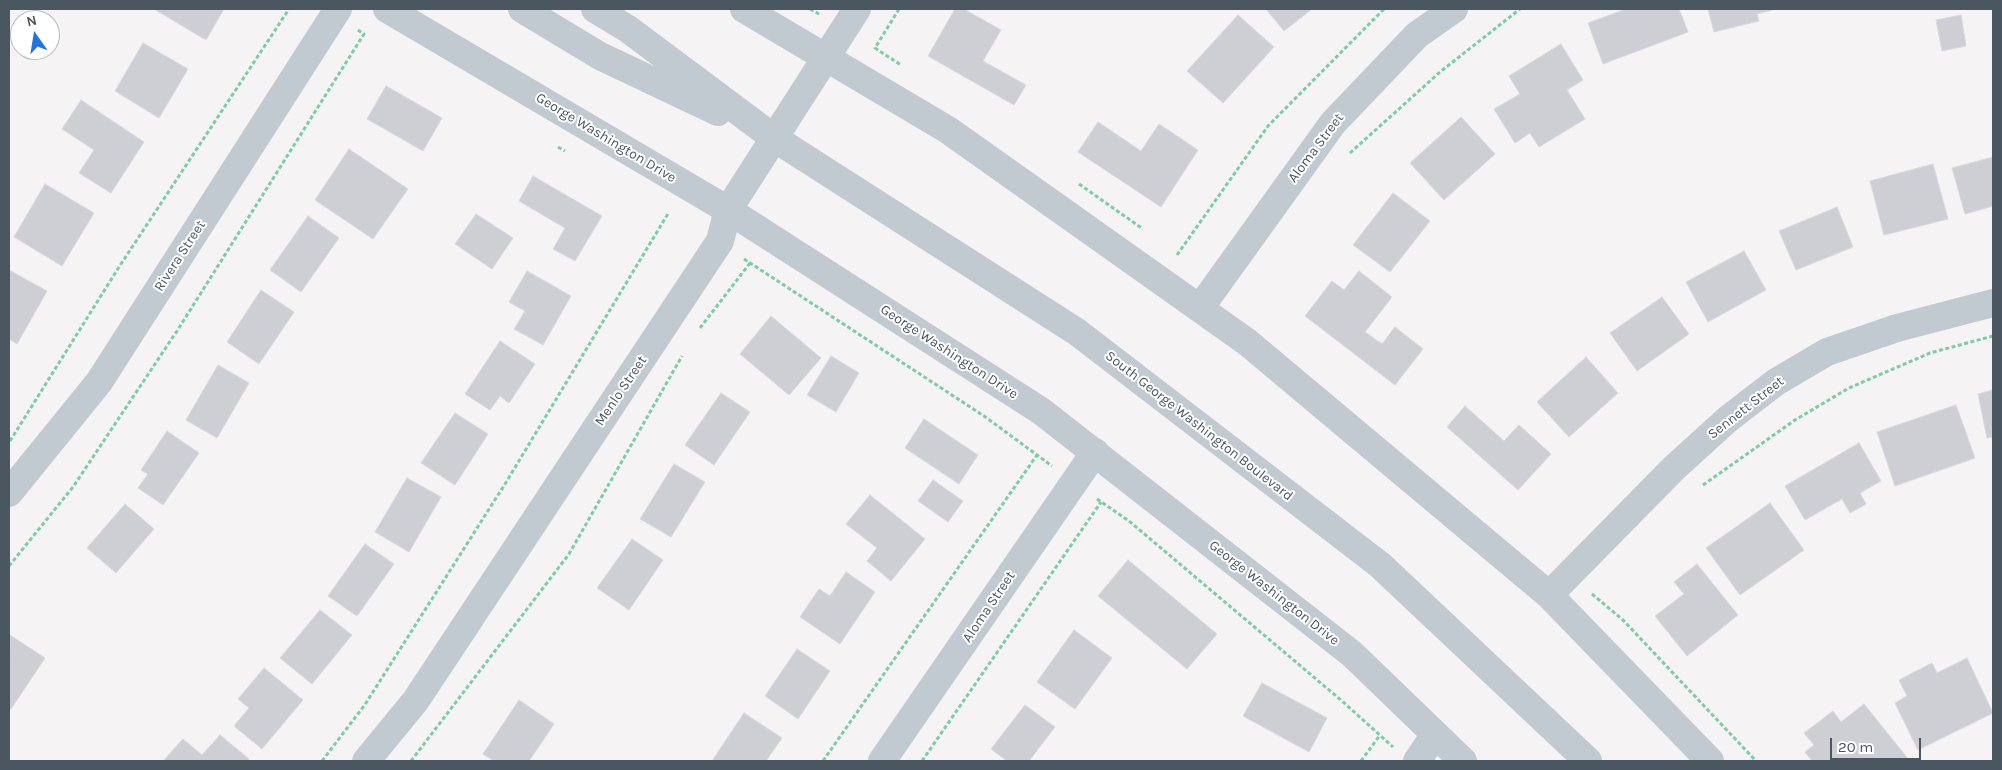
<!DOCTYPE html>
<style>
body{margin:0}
#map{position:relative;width:2002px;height:770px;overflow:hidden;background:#f5f3f3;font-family:Karla,sans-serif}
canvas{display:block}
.frame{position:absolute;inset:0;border:10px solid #4a5660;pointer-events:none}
.north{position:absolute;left:10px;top:10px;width:50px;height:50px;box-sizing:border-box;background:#fff;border:1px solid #b7bbbf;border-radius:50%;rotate:347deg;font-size:14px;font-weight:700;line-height:20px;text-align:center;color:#4a5660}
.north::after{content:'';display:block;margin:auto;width:18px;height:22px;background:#1f73e2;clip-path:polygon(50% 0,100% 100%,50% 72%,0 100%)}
.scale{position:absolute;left:1830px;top:738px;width:91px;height:22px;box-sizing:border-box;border:2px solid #4a5660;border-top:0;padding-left:6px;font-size:15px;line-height:18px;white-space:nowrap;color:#4a5660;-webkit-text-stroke:4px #fff;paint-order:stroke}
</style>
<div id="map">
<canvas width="2002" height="770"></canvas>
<div class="frame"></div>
<div class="north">N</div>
<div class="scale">20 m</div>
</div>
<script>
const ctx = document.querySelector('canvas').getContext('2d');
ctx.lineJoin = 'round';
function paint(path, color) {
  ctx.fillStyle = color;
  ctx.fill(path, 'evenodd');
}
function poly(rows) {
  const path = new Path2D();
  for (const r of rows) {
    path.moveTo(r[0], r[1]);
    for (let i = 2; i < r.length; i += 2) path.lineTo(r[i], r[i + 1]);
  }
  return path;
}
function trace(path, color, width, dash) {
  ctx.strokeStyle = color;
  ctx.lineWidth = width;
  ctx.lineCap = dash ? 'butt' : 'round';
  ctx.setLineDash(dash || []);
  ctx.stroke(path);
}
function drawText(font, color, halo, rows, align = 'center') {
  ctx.font = font + ' Karla,sans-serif';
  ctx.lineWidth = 4;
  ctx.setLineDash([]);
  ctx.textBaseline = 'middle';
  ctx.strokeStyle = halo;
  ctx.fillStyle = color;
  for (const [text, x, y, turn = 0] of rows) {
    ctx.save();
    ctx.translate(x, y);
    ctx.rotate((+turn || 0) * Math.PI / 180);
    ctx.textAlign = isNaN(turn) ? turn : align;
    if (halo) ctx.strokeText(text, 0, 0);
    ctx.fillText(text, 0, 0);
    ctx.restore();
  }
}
const building = poly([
 [154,9,224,9,206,40,154,9],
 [955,9,964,9,1001,30,983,61,1026,85,1014,105,928,56,955,9],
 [1266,9,1312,9,1284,31,1266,9],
 [1626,9,1679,9,1688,32,1603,64,1588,23,1626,9],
 [1708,9,1776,9,1757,14,1759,21,1714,32,1708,9],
 [1238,15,1274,47,1223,103,1187,71,1238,15],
 [1961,15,1966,46,1942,51,1936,20,1961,15],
 [143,43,188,69,159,118,115,91,143,43],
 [1561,44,1583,80,1567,90,1585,119,1539,147,1530,133,1515,143,1494,109,1520,94,1509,76,1561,44],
 [386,86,442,118,423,151,367,119,386,86],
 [81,100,144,142,111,193,79,173,94,150,62,129,81,100],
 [1461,117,1495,154,1444,200,1410,163,1461,117],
 [1098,122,1141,151,1159,124,1198,150,1161,207,1078,152,1098,122],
 [349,149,408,189,373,239,315,200,349,149],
 [1993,157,1993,206,1965,214,1952,168,1993,157],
 [1933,164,1948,219,1884,235,1870,181,1933,164],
 [533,176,602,216,575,261,553,249,565,228,519,201,533,176],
 [45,184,94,213,62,266,14,237,45,184],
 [1393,193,1430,221,1390,272,1353,245,1393,193],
 [1837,207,1853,247,1796,270,1779,231,1837,207],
 [476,214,513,238,492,269,455,244,476,214],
 [308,216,339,238,301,292,270,270,308,216],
 [1744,251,1766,290,1708,322,1686,282,1744,251],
 [9,270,47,291,17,344,9,339,9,270],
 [527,271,571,296,543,345,514,329,525,311,509,302,527,271],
 [1359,271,1392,297,1365,332,1382,344,1395,327,1423,349,1395,385,1305,316,1332,281,1344,290,1359,271],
 [261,290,294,312,259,364,227,342,261,290],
 [1662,297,1689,334,1637,371,1610,333,1662,297],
 [771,316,821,358,789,395,740,354,771,316],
 [500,341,535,364,509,403,500,396,490,410,465,394,500,341],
 [831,356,859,373,836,412,807,395,831,356],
 [1586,357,1618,393,1569,437,1537,402,1586,357],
 [218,365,249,383,217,438,186,420,218,365],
 [1993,390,1993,437,1987,438,1978,394,1993,390],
 [721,393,750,412,714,465,685,445,721,393],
 [1956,405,1975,458,1895,486,1877,432,1956,405],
 [1465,406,1504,441,1519,425,1551,454,1518,490,1447,427,1465,406],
 [455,413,488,434,455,485,421,463,455,413],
 [924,419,978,455,959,484,905,448,924,419],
 [167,431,199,453,163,505,138,488,148,474,141,470,167,431],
 [1859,443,1881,481,1860,493,1866,504,1850,513,1842,499,1805,520,1785,486,1859,443],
 [674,464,705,482,671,537,640,519,674,464],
 [407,478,441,497,409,552,375,532,407,478],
 [933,480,963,501,948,522,918,501,933,480],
 [870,495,925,539,891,581,867,561,877,548,846,524,870,495],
 [1770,503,1804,550,1740,595,1706,548,1770,503],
 [125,504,154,529,116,573,87,548,125,504],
 [632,539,663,560,629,610,597,588,632,539],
 [365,544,394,564,357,616,328,596,365,544],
 [1128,560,1217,634,1187,669,1098,596,1128,560],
 [1697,564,1738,615,1687,656,1655,616,1684,594,1674,582,1697,564],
 [846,572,875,592,840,644,800,617,819,589,830,596,846,572],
 [320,610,352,635,312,684,280,658,320,610],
 [1074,630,1112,658,1075,709,1037,682,1074,630],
 [10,635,45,658,11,709,9,708,10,635],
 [797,649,830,671,798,719,765,696,797,649],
 [1967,658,1993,713,1918,750,1895,703,1907,696,1899,680,1932,663,1937,673,1967,658],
 [264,668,303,700,262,749,234,726,249,708,238,699,264,668],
 [1262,683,1327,718,1309,752,1243,716,1262,683],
 [519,700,554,724,529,761,494,761,483,754,519,700],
 [1864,704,1909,760,1812,761,1805,752,1814,745,1804,733,1833,711,1841,722,1864,704],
 [1025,705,1055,727,1029,761,1007,761,991,749,1025,705],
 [744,713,782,738,766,761,712,761,744,713],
 [220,735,249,759,247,761,163,761,183,739,202,755,220,735]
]);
const path = poly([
 [810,9,819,14],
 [899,9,875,48,901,65],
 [558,147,565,151],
 [1350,153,1440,72,1520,9],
 [1079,184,1143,229],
 [1177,255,1268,126,1384,9],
 [744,259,984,416,1052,466],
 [700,328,750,263],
 [10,441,119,267,289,9],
 [1703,485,1795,420,1849,388,1930,353,1993,336],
 [1097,499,1129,521,1342,701,1393,747],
 [9,566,73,487,177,331,364,34,358,30],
 [1592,594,1623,620,1756,761],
 [322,761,364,706,505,484,669,212],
 [411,761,569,554,682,356],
 [823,761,1037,455],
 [922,761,1101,502],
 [1361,761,1380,735]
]);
const minor = poly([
 [387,9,728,210,1041,411,1352,654,1463,761],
 [522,9,600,56,718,112],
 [595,9,628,29,774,138,1077,332,1380,565,1588,761],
 [744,9,948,130,1247,342,1549,595,1710,761],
 [1200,308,1333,123,1417,35,1454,9],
 [9,493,99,382,338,9],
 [1549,595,1674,468,1728,419,1776,382,1827,352,1897,328,1993,303],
 [366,761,416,700,720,241,728,210,857,9],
 [882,761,1095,452],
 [1417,761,1435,734]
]);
const streetNames = [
 ["George Washington Drive",606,138,31],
 ["Aloma Street",1316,148,-53],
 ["Rivera Street",180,256,-57],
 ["George Washington Drive",949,352,33],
 ["Menlo Street",621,391,-56],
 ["Sennett Street",1746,408,-38],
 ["South George Washington Boulevard",1199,426,38],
 ["George Washington Drive",1274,593,38],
 ["Aloma Street",989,607,-56]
];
paint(building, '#cdcfd4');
trace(building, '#d7d9dd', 1);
trace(path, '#7ccda5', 3, [4, 2.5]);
trace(minor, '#c1cad1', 28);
drawText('14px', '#4a5660', '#fff', streetNames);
</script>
